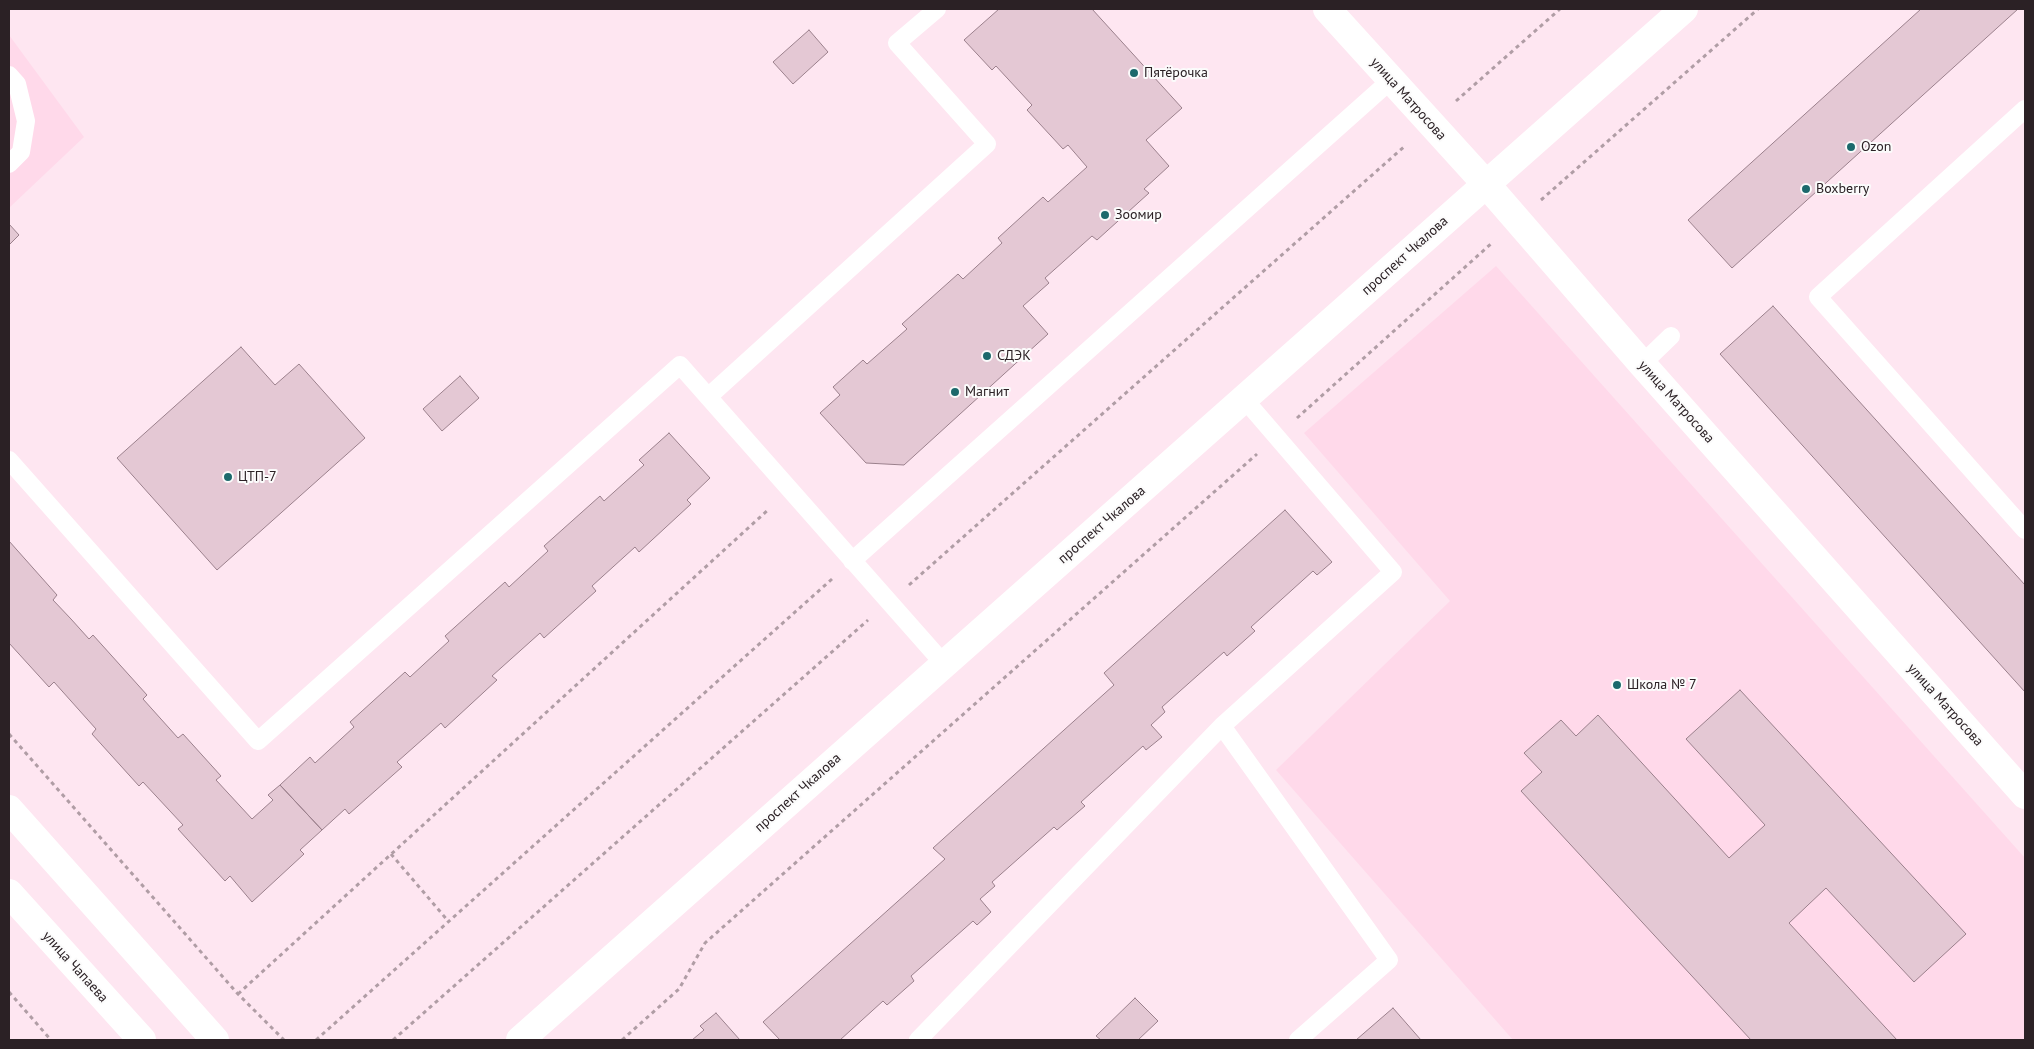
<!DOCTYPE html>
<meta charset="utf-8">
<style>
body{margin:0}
#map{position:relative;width:2034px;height:1049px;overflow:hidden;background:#fee6f1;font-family:"PT Sans",sans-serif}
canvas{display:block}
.frame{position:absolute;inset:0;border:10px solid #2b2125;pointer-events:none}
</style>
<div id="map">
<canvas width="2034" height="1049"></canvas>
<div class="frame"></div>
</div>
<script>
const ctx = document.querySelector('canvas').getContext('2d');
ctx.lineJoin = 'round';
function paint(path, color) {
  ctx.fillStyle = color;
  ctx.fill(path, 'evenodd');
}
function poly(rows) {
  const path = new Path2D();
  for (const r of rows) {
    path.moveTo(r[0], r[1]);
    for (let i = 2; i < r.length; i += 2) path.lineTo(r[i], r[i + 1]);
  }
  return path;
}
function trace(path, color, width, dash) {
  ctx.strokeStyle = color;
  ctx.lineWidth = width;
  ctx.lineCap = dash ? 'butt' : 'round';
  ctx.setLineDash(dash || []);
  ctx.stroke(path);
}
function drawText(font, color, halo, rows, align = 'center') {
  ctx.font = font + ' "PT Sans",sans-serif';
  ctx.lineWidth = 4;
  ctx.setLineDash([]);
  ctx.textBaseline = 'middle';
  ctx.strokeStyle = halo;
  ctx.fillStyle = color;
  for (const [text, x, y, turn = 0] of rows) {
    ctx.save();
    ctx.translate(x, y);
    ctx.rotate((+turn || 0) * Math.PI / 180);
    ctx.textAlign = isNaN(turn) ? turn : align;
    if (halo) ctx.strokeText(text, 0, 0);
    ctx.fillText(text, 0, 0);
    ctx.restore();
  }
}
const built = poly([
 [9,35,84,137,9,208],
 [1496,266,2025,858,2025,1040,1513,1040,1276,770,1450,601,1304,433]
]);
const building = poly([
 [999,9,1092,9,1182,108,1146,140,1169,166,1144,189,1149,193,1097,240,1092,236,1045,278,1049,283,1023,306,1048,334,904,465,866,463,820,413,840,395,833,387,863,360,867,364,907,329,902,324,958,274,963,279,1002,243,998,238,1043,197,1048,202,1087,167,1068,145,1063,149,1027,110,1032,105,996,66,992,70,964,40,999,9],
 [1921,9,2018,9,1732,268,1688,220,1921,9],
 [809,30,828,52,793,84,773,62,809,30],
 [9,224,19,235,9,245,9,224],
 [1773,306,2025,585,2025,692,1720,354,1773,306],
 [241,347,275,385,299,364,365,438,217,570,117,458,241,347],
 [460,376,479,398,442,431,423,409,460,376],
 [669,433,710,478,687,500,691,504,639,552,635,547,592,586,596,591,544,638,540,633,492,676,497,680,445,728,441,723,397,762,402,767,349,814,345,809,322,830,280,785,310,757,315,763,354,727,350,722,405,672,410,677,449,641,445,636,505,582,509,587,548,551,544,546,600,496,604,501,644,465,639,460,669,433],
 [1285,510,1332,562,1317,575,1313,571,1251,627,1255,631,1227,656,1224,652,1162,707,1165,712,1151,725,1162,737,1146,750,1143,746,1081,802,1085,806,1057,830,1054,827,992,882,995,886,980,899,991,912,977,925,973,921,911,976,914,981,887,1005,883,1001,840,1040,780,1040,763,1022,945,859,933,848,1114,685,1104,673,1285,510],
 [9,541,57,595,53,600,71,619,89,639,93,635,147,695,143,699,178,738,183,734,221,776,216,780,252,819,273,800,268,795,280,785,322,830,300,850,304,854,252,902,230,876,225,881,178,829,183,825,143,782,139,786,92,734,96,729,54,682,49,687,9,643,9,541],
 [1740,690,1966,934,1914,982,1826,888,1789,923,1897,1040,1751,1040,1521,791,1542,772,1524,753,1561,720,1576,736,1598,715,1729,858,1765,825,1686,739,1740,690],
 [1135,998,1158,1021,1138,1040,1101,1040,1096,1036,1135,998],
 [1393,1008,1421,1040,1356,1040,1393,1008],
 [716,1013,740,1040,692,1040,704,1030,700,1026,716,1013]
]);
const path = poly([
 [1456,101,1560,9],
 [1541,200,1758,9],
 [1297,418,1493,242],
 [909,585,1406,145],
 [9,734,238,994,284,1040],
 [391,854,449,922],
 [9,992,51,1040],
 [238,994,769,509],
 [316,1040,832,579],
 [393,1040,868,620],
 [622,1040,679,989,705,943,1257,454]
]);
const service = poly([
 [9,75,17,84,26,121,21,152,9,164],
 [2025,109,1818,297,2025,530],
 [1642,364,1671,336],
 [708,397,987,144,897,43,937,9],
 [9,460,258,741,680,365,944,664],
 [852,561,1391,80],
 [1222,726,1389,960,1298,1040],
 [918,1040,1222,726,1393,572,1245,400]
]);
const minor = poly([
 [1327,9,1486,184,1642,364,2025,795]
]);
const tertiary = poly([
 [9,809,215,1040],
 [9,893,142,1040]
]);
const secondary = poly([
 [520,1040,1684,9]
]);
const markers = [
 [1134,73,5,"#1c696c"],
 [1851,147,5,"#1c696c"],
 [1806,189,5,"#1c696c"],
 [1105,215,5,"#1c696c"],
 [987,356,5,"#1c696c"],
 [955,392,5,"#1c696c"],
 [228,477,5,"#1c696c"],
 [1617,685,5,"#1c696c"]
];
const poiNames = [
 ["Пятёрочка",1144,73],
 ["Ozon",1861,147],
 ["Boxberry",1816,189],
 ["Зоомир",1115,215],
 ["СДЭК",997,356],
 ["Магнит",965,392],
 ["ЦТП-7",238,477],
 ["Школа № 7",1627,685]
];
const streetNames = [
 ["улица Матросова",1408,99,48],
 ["проспект Чкалова",1405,256,-42],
 ["улица Матросова",1676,402,48],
 ["проспект Чкалова",1102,525,-41],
 ["улица Матросова",1945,705,48],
 ["проспект Чкалова",798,793,-42],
 ["улица Чапаева",75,967,48]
];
paint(built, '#ffd9ea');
paint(building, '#e4c8d4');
trace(building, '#9b808c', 1);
trace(path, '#b09da5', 3, [4, 4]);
trace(service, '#fff', 18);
trace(minor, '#fff', 28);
trace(tertiary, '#fff', 28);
trace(secondary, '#fff', 28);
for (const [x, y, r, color] of markers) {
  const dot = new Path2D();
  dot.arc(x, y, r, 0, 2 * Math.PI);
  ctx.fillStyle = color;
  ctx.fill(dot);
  trace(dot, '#fbfbfb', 2);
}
drawText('14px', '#2b2125', '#fbfbfb', poiNames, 'left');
drawText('14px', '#2b2125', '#fbfbfb', streetNames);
</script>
